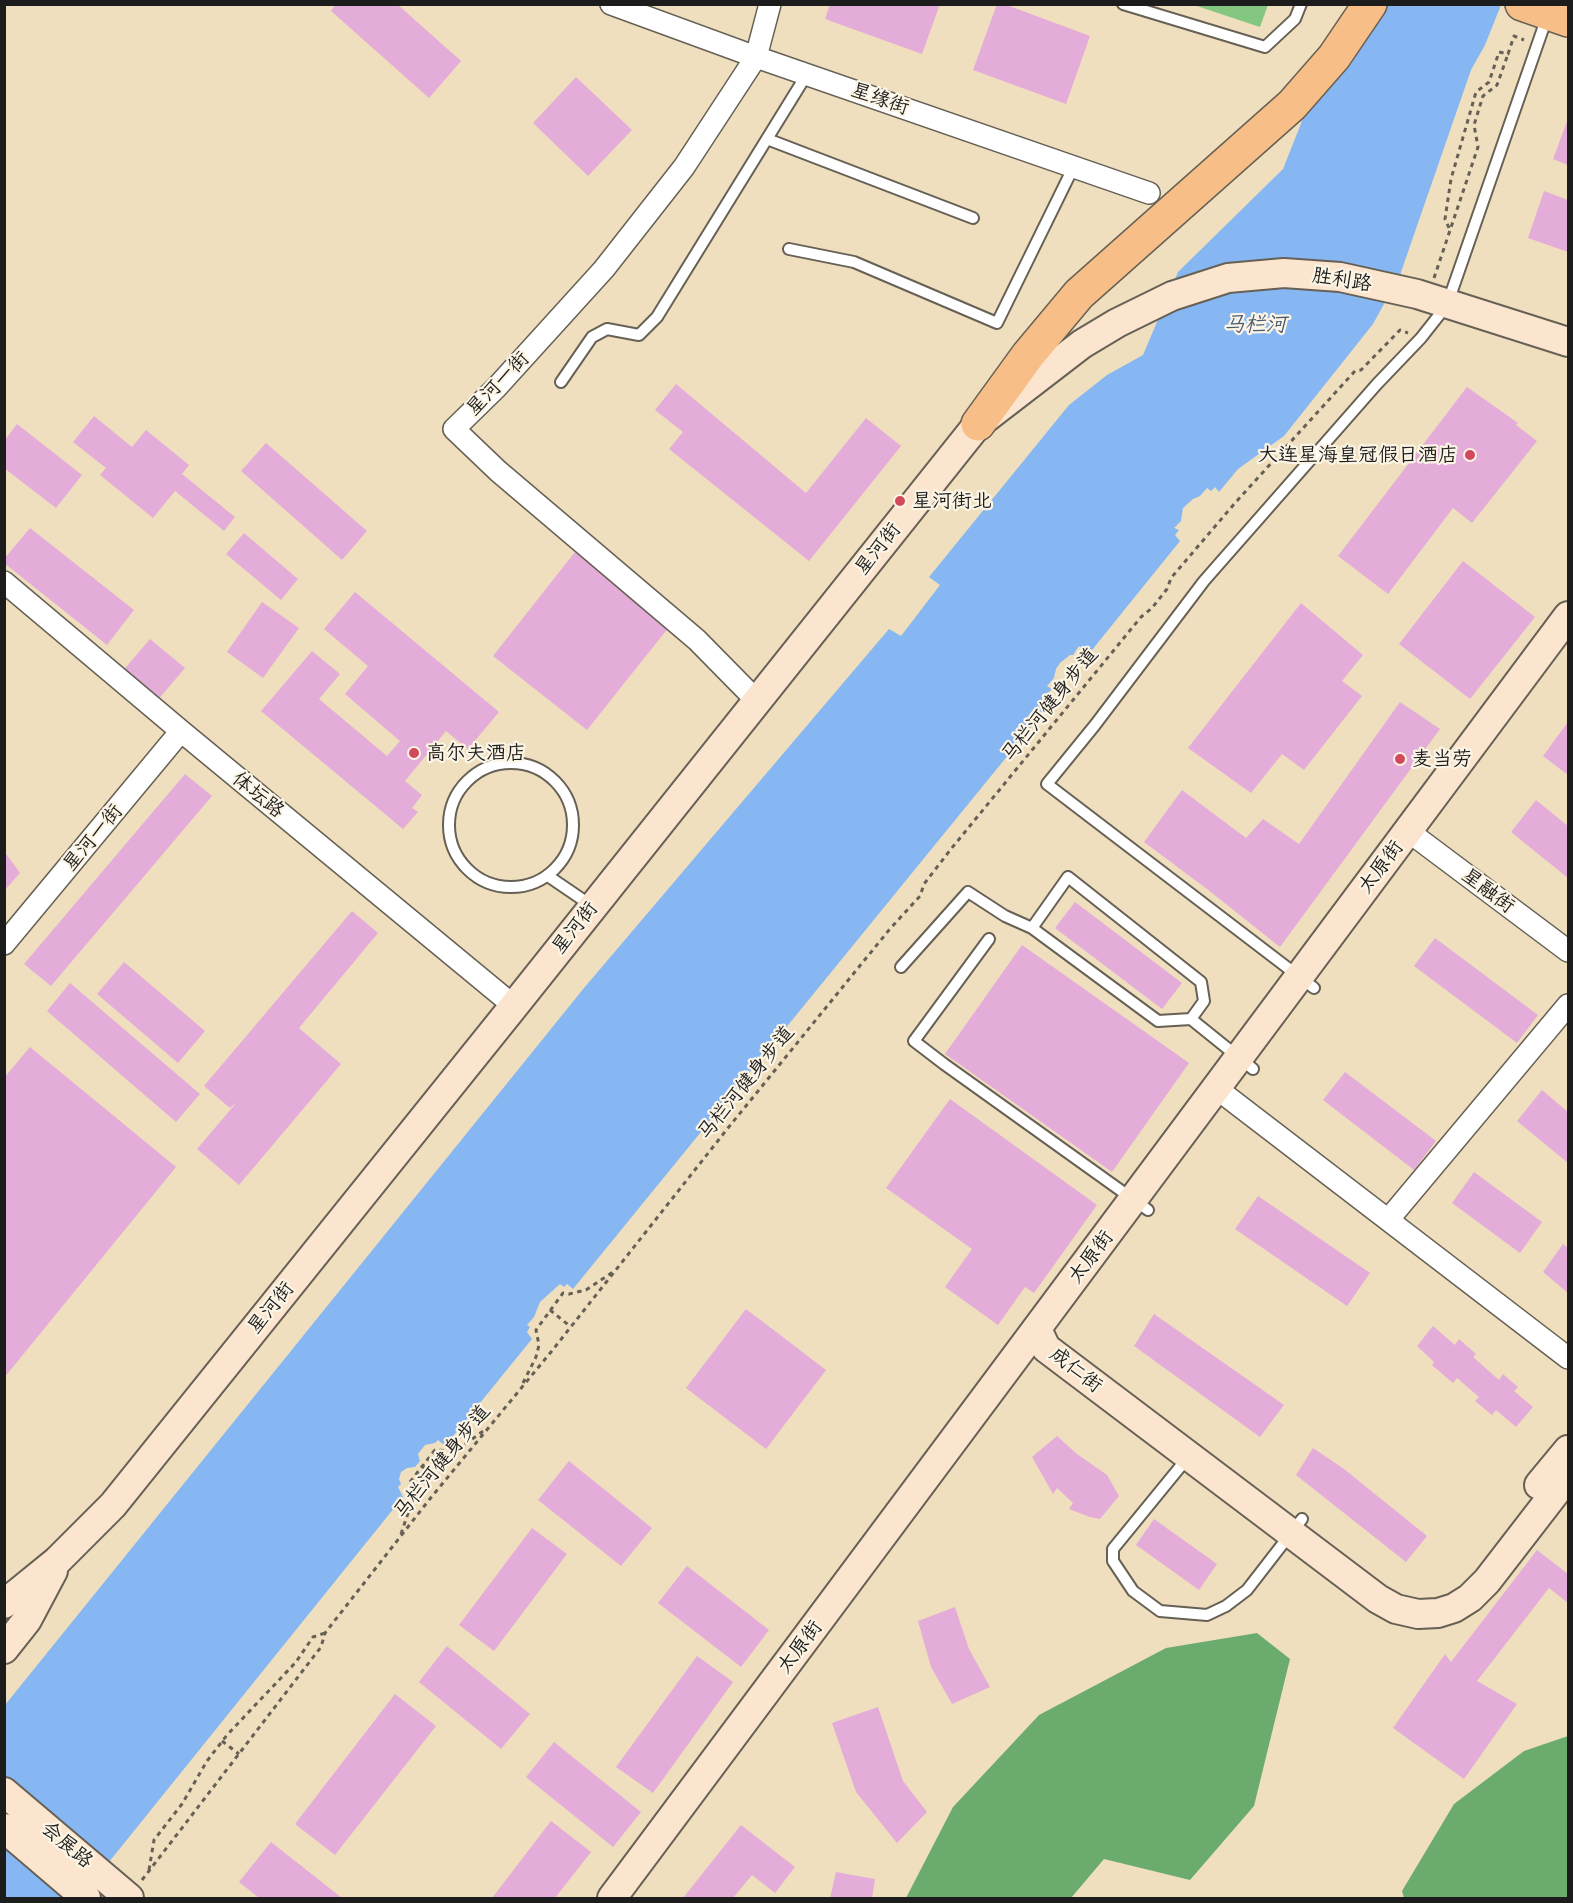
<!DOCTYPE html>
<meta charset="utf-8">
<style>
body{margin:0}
#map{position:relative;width:1573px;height:1903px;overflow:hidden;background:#efdfbe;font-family:Delius,sans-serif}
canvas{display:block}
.frame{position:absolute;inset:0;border:6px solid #1c1c1c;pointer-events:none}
</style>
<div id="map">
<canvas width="1573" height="1903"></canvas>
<div class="frame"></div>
</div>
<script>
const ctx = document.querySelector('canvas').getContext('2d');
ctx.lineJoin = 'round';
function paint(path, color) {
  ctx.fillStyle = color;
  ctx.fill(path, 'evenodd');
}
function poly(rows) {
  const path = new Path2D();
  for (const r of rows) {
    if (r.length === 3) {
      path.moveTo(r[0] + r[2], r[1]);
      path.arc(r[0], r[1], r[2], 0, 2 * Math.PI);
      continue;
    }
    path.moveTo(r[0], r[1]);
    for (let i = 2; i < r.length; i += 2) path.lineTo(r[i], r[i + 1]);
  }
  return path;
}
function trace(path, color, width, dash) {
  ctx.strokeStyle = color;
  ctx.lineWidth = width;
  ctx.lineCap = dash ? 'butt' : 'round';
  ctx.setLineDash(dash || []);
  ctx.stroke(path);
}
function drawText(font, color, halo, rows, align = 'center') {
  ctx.font = font + ' Delius,"LXGW WenKai TC",sans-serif';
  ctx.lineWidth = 4.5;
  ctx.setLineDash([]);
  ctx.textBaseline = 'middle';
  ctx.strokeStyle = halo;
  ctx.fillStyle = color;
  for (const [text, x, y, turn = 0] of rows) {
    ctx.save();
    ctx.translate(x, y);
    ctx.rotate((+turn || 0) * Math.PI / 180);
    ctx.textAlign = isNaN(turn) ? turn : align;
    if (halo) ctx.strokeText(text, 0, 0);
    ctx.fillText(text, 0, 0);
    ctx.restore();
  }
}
const green = poly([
 [1194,5,1268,4,1268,5,1260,27]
]);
const forest = poly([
 [1257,1633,1290,1659,1254,1806,1190,1880,1104,1859,1071,1898,906,1898,953,1807,1039,1715,1166,1648],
 [1568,1736,1568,1898,1404,1898,1402,1891,1454,1804,1524,1751]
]);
const water = poly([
 [1348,5,1501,5,1485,45,1471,70,1400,275,1373,324,1284,436,1238,469,1219,492,1215,487,1211,491,1207,488,1200,496,1193,499,1183,508,1181,521,1174,528,1179,530,1175,535,1180,541,1092,650,1087,647,1083,650,1079,646,1073,655,1070,655,1060,663,1056,669,1054,678,1047,686,1052,689,1048,693,1053,700,573,1289,567,1284,564,1287,560,1284,540,1302,534,1317,527,1325,530,1327,527,1332,532,1339,445,1446,438,1440,435,1443,425,1445,418,1454,420,1461,415,1467,407,1468,401,1472,399,1479,401,1484,398,1487,403,1497,80,1898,5,1898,5,1705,584,988,889,629,901,636,940,585,929,577,1069,405,1107,375,1143,355,1178,272,1283,169]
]);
const building = poly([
 [336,4,397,4,461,61,429,98,331,11],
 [830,4,940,4,922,54,825,19],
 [997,4,1004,4,1090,36,1066,104,973,70],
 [576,77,632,130,588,176,533,123],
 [1568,119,1568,165,1553,159],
 [1544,191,1568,200,1568,252,1528,238],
 [676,384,806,493,866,418,901,446,809,561,669,449,683,432,655,410],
 [1467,387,1518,423,1516,425,1537,441,1472,523,1453,508,1388,594,1338,556],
 [94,416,132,447,146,430,189,465,182,474,235,517,224,531,175,491,153,518,100,475,106,468,73,442],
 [17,424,82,475,56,508,4,468,4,441],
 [266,443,367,531,342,560,241,471],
 [30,528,134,610,107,645,4,563,4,559],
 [244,533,298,579,281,600,226,554],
 [575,552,669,627,587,730,493,656],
 [1463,561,1535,617,1470,699,1399,644],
 [355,592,499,712,468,749,446,731,405,781,422,795,412,808,418,812,403,829,261,711,312,651,340,674,319,699,387,756,400,741,345,694,368,666,324,629],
 [262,602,299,628,263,678,227,652],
 [1301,603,1363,655,1342,681,1362,696,1304,770,1282,754,1251,793,1188,748],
 [150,639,185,668,156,702,121,673],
 [1400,702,1440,729,1280,947,1207,889,1144,842,1182,790,1246,838,1263,819,1299,844],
 [1568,722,1568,775,1543,756],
 [185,774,212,796,51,986,24,964],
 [1536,800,1568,826,1568,878,1511,832],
 [4,851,20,873,4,891],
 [1075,902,1182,983,1162,1009,1055,928],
 [352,911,378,933,299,1028,341,1064,239,1185,197,1149,237,1102,230,1108,204,1086],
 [1435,938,1538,1015,1517,1043,1414,966],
 [1022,945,1189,1063,1112,1172,945,1054],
 [124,962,205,1031,178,1063,97,994],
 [70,983,200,1094,176,1122,47,1011],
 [30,1047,176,1167,4,1378,4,1078],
 [1345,1072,1436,1141,1414,1170,1323,1100],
 [1542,1090,1568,1112,1568,1163,1517,1121],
 [950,1099,1097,1205,1034,1293,1025,1287,998,1325,945,1287,972,1249,886,1188],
 [1474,1172,1542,1222,1520,1253,1452,1203],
 [1258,1196,1370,1273,1347,1306,1235,1229],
 [1563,1244,1568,1248,1568,1293,1543,1272],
 [746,1309,826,1370,766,1449,686,1388],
 [1154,1314,1284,1405,1260,1437,1134,1346],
 [1433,1326,1455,1345,1459,1339,1476,1354,1473,1357,1499,1380,1503,1374,1518,1387,1514,1391,1533,1407,1516,1427,1496,1410,1492,1415,1475,1401,1479,1397,1457,1378,1453,1383,1432,1365,1434,1362,1417,1346],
 [1057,1436,1077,1454,1107,1475,1119,1496,1100,1519,1090,1517,1069,1509,1073,1503,1057,1488,1053,1494,1032,1457],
 [1313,1448,1344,1469,1427,1536,1406,1562,1296,1475],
 [569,1461,652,1528,621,1566,538,1500],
 [1154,1519,1217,1564,1199,1590,1136,1545],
 [532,1528,567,1554,494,1651,459,1625],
 [1537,1550,1568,1574,1568,1603,1549,1588,1477,1681,1517,1704,1464,1779,1393,1728,1445,1654,1451,1662],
 [687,1566,769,1630,741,1667,658,1603],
 [955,1607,969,1649,990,1687,952,1704,931,1667,918,1621],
 [447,1646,530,1714,501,1749,419,1682],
 [697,1656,733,1682,653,1793,616,1767],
 [395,1694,436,1726,335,1855,295,1824],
 [878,1707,903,1781,927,1812,897,1843,856,1792,832,1723],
 [554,1742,641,1812,613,1847,526,1777],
 [551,1821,591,1852,555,1898,492,1898],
 [741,1825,795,1867,775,1893,752,1875,733,1898,683,1898],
 [271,1842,342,1898,259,1898,239,1882],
 [836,1872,875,1879,872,1898,830,1898]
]);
const path = poly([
 [1449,228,1445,219,1451,179,1476,92,1489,82,1499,52,1508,54,1514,36,1524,40],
 [1434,278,1478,147,1474,125,1483,96,1497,85,1508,54],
 [550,1310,571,1327],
 [523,1383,536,1357,539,1345,536,1330,563,1293,569,1294,586,1290,613,1272],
 [422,1466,443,1483],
 [401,1534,412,1501,410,1482,435,1450,452,1451,464,1445,486,1429],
 [222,1741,239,1754],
 [149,1870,154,1840,182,1804,207,1761,227,1735,296,1662,313,1637,325,1633],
 [142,1880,321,1647,325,1633,429,1500,551,1352,728,1128,889,930,920,896,924,884,951,849,1141,617,1152,608,1167,589,1171,578,1235,503,1355,371,1361,370,1400,330,1408,333]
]);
const lane = poly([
 [1123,4,1265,47,1295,19,1301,4],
 [767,139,973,218],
 [789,249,854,262,997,323,1074,166],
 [561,382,592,337,607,329,639,335,657,317,807,74],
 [511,825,62],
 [548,876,592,906],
 [1032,928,1068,877,1201,982,1204,1001,1191,1019],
 [989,939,914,1041,944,1064,1148,1210],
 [901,967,968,892,1005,916,1032,928,1158,1021,1191,1019,1253,1069],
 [1314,988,1047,784,1095,725,1204,581,1377,384,1421,338,1447,305,1547,17],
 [1189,1456,1113,1549,1113,1561,1133,1591,1160,1611,1207,1615,1226,1606,1247,1590,1302,1519]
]);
const street = poly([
 [611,4,756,57,1149,193],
 [4,582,181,731,514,1006],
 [757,701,697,640,498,471,454,429,496,388,604,269,684,167,756,57,770,4],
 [1408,831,1568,951],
 [4,944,181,731],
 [1216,1088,1568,1358],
 [1388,1220,1568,1005]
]);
const secondary = poly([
 [1037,1329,1046,1348,1378,1599,1396,1609,1418,1614,1438,1613,1454,1608,1470,1598,1487,1581,1568,1476],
 [1539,1485,1568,1450],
 [4,1604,57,1561,113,1505,514,1006,978,424,1082,344,1117,323,1172,296,1228,278,1284,273,1340,277,1417,294,1568,342],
 [4,1649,27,1620,53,1571],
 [4,1792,129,1898],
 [4,1828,86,1898],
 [612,1898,1568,616]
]);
const primary = poly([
 [1522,4,1568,20]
]);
const highway = poly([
 [978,424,1028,355,1079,294,1292,105,1334,57,1370,4]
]);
const markers = [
 [1470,455,6,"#d1495b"],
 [900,501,6,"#d1495b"],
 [414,753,6,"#d1495b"],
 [1400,759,6,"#d1495b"]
];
const streetNames = [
 ["星缘街",880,99,19],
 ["胜利路",1342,280,9],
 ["星河一街",498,384,-46],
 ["星河街",878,549,-52],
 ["马栏河健身步道",1050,705,-51],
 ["体坛路",258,795,39],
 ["星河一街",93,838,-50],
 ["太原街",1381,867,-53],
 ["星融街",1488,891,37],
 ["星河街",575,928,-52],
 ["马栏河健身步道",746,1083,-51],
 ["太原街",1091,1257,-53],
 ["星河街",271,1308,-51],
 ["成仁街",1076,1370,38],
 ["马栏河健身步道",442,1462,-51],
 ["太原街",800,1647,-53],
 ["会展路",67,1845,40]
];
const poiNames = [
 ["大连星海皇冠假日酒店",1458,455,"right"],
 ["星河街北",912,501],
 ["高尔夫酒店",426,753],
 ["麦当劳",1412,759]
];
const waterNames = [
 ["马栏河",1255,325]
];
paint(green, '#84c780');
paint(forest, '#6bac6e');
paint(water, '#86b7f2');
paint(building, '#e4acd9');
trace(lane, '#666055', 14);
trace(street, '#666055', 24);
trace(secondary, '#666055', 32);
trace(primary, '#666055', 36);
trace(highway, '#666055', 36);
trace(path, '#666055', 3, [4.5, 4.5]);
trace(lane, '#fff', 10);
trace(street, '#fff', 21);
trace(secondary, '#fce5cf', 28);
trace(primary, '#f7be87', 33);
trace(highway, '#f7be87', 33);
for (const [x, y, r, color] of markers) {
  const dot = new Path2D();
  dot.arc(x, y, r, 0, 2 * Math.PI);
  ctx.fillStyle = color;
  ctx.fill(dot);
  trace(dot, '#fcf5e5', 2);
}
drawText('20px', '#1c1c1c', '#fcf5e5', streetNames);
drawText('20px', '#1c1c1c', '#fcf5e5', poiNames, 'left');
drawText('italic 21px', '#465a72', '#fcf5e5', waterNames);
</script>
